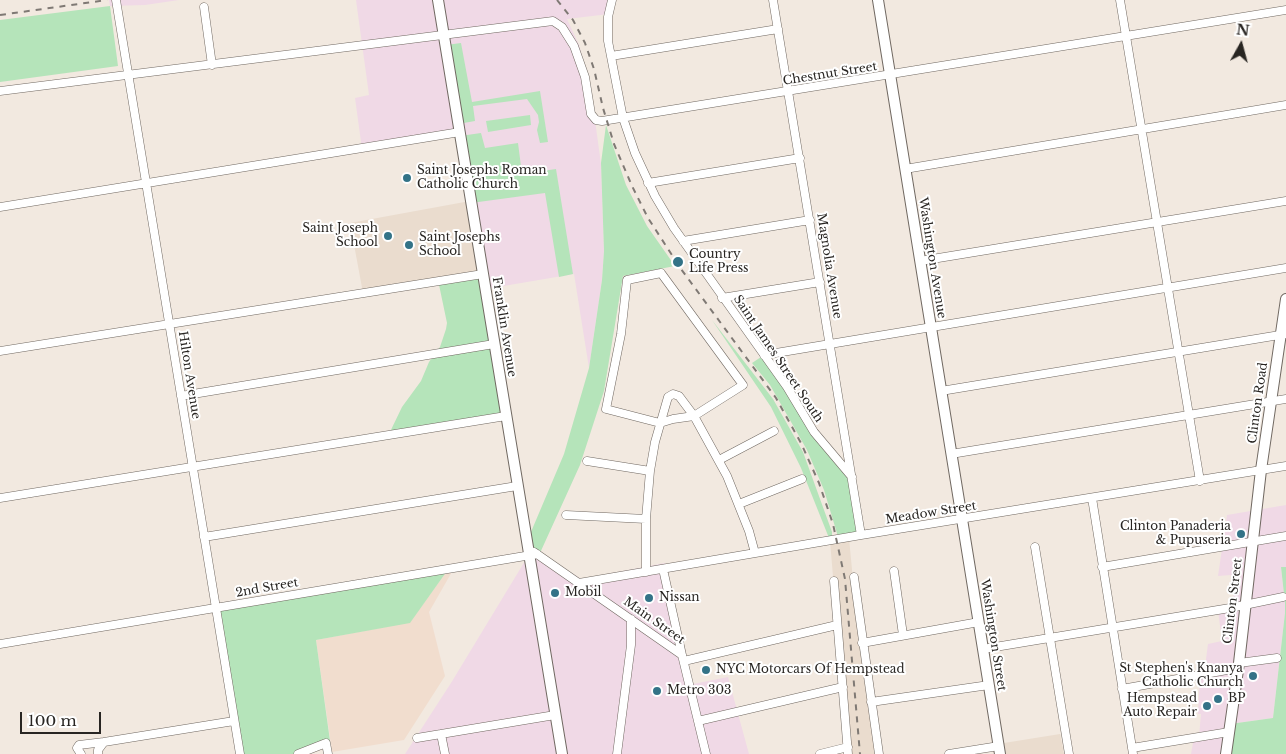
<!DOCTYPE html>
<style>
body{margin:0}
#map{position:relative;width:1286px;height:754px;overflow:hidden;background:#f2e9e0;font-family:"Libre Baskerville",serif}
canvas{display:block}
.north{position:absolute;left:1216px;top:20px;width:50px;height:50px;-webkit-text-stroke:4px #fff;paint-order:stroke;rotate:7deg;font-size:14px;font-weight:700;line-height:20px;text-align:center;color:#282522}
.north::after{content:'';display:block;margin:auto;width:18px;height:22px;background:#282522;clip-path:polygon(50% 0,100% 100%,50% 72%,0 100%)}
.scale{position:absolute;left:20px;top:712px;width:81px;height:22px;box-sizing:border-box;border:2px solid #282522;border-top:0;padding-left:6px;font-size:15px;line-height:18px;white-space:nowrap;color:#282522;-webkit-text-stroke:4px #fff;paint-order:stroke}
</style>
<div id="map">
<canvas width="1286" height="754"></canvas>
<div class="north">N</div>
<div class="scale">100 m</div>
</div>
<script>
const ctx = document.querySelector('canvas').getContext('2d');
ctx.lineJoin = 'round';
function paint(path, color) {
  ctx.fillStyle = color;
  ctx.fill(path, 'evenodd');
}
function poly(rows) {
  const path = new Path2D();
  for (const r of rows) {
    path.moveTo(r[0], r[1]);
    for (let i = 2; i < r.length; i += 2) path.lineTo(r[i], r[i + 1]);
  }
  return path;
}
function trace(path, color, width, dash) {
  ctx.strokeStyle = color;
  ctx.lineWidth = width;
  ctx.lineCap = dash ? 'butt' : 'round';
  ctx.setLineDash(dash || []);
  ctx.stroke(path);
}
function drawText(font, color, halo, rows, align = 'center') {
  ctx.font = font + ' "Libre Baskerville",serif';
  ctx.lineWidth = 4;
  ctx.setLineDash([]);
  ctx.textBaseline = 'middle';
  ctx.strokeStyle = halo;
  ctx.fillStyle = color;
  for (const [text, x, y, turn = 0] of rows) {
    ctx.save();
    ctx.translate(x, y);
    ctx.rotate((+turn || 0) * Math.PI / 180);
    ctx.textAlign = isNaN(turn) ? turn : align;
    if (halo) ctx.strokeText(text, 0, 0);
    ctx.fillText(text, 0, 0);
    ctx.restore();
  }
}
const commercial = poly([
 [109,0,179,0,145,5,110,6],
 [356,0,612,0,609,14,567,19,579,45,590,84,601,164,604,251,602,280,589,368,574,274,486,289,459,133,362,149,355,98,369,95],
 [1286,505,1286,567,1281,567,1285,603,1285,613,1273,718,1230,724,1226,754,1191,754,1194,737,1199,736,1201,714,1198,714,1200,675,1204,674,1208,644,1222,641,1218,610,1235,607,1231,575,1218,576,1227,515],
 [540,553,581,579,665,563,693,684,728,677,749,754,405,754,451,683,528,556]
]);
const industrial = poly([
 [453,570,429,612,445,676,404,740,332,752,316,640,410,622,447,571]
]);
const built = poly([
 [470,201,483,272,363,293,350,223],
 [849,538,853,580,879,754,848,754,830,541],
 [1060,734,1064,754,1006,754,1004,743]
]);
const green = poly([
 [110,6,118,66,0,82,0,20],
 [461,43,472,102,540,91,548,142,540,143,537,130,539,122,538,115,527,99,473,106,475,121,458,124,446,45],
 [530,115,531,125,488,132,486,121],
 [606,125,626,185,647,226,675,266,623,276,604,391,580,465,540,553,531,556,528,539,564,454,589,368,602,280,604,251,601,163],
 [481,133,485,148,518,143,522,174,556,169,573,274,559,277,545,193,471,203,460,136],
 [483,272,507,415,389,434,402,407,421,381,429,362,440,347,446,329,447,323,438,280],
 [712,320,773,399,803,452,832,532,832,541,830,541,827,533,801,468,771,407],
 [764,355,814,432,849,472,862,535,839,540,824,490,807,450,770,385,752,363],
 [1281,567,1286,567,1286,754,1226,754,1230,724,1273,718,1285,613,1285,603],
 [447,571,410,623,316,640,330,741,299,754,240,754,217,608]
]);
const minor = poly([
 [116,0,240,754],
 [612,0,608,17,608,41,623,118,635,153,655,196,674,228,787,387,814,432,852,477],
 [773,0,861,535],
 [1120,0,1200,481],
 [204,7,212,65],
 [611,56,778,29],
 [0,91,553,21,562,27,574,46,585,77,591,114,596,120,602,121,1286,10],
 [905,169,1286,105],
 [648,183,800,158],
 [0,207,460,132],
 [683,241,810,220],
 [920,261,1286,201],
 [661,273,743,385,694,416,673,419,660,423,606,409,621,334,627,280,661,273],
 [722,298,820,282],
 [0,351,483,274],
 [764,355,1286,268],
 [941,391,1286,334],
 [181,396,494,344],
 [951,454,1286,399],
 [719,460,774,431],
 [587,461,650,471],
 [0,498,506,416],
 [1092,498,1133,754],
 [739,504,802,479],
 [566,515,646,519],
 [204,537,517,486],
 [1035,547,1069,754],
 [534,552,682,655,706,754],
 [1102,567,1286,536],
 [663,569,682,655],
 [894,571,903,635],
 [646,572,646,519,650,471,655,442,668,397,673,394,679,396,694,416,727,476,749,531,755,553],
 [854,577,879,754],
 [834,581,848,754],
 [579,583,861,535,1286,466],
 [862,643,979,622],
 [0,644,537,554],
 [983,649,1230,608,1283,597],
 [684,661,837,625],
 [1239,663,1277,658],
 [1122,689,1238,668],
 [871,702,989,685],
 [698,721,843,687],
 [441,734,445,754],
 [417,738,555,715],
 [1132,748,1229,732],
 [81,754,77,748,79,745,104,742],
 [98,754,98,750,104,742,234,721],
 [298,754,326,743,328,754],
 [617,754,631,645,631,619],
 [820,754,848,747],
 [949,754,999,746]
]);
const major = poly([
 [438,0,562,754],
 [878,0,1000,754],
 [1226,754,1239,663,1261,470,1286,299]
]);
const rail = poly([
 [557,0,573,20,585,43,594,69,603,108,614,144,632,186,648,218,681,269,776,398,801,443,819,483,833,524,845,579,860,754],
 [0,15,107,0]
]);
const markers = [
 [407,178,5,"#337387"],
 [388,236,5,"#337387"],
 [409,245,5,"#337387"],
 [678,262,6,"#337387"],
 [1241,534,5,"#337387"],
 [555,593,5,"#337387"],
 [649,598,5,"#337387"],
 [706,670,5,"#337387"],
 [1253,676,5,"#337387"],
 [657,691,5,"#337387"],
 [1218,699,5,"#337387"],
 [1207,706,5,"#337387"]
];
const streetNames = [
 ["Chestnut Street",830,74,-9],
 ["Washington Avenue",932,258,81],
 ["Magnolia Avenue",829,266,81],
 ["Franklin Avenue",504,327,81],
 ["Saint James Street South",778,359,56],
 ["Hilton Avenue",189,375,81],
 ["Clinton Road",1258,403,-82],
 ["Meadow Street",931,513,-9],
 ["2nd Street",267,588,-10],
 ["Clinton Street",1233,601,-83],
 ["Main Street",654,621,35],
 ["Washington Street",993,635,81]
];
const poiNames = [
 ["Saint Josephs Roman",417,171],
 ["Catholic Church",417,185],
 ["Saint Joseph",378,229,"right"],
 ["School",378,243,"right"],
 ["Saint Josephs",419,238],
 ["School",419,252],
 ["Country",689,255],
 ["Life Press",689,269],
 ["Clinton Panaderia",1231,527,"right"],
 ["& Pupuseria",1231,541,"right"],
 ["Mobil",565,593],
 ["Nissan",659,598],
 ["St Stephen's Knanya",1243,669,"right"],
 ["Catholic Church",1243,683,"right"],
 ["NYC Motorcars Of Hempstead",716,670],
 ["Metro 303",667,691],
 ["Hempstead",1197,699,"right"],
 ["Auto Repair",1197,713,"right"],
 ["BP",1228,699]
];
paint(commercial, '#f0d9e6');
paint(industrial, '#f1ddce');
paint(built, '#eadcce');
paint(green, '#b5e4ba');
trace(minor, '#706861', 9);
trace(major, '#706861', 12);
trace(minor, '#fff', 8);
trace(major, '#fff', 10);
trace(rail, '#7f7974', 2, [6, 6]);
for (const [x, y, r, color] of markers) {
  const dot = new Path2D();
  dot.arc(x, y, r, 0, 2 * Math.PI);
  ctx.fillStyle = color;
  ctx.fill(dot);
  trace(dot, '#fff', 2);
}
drawText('12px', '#282522', '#fff', streetNames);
drawText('12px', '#282522', '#fff', poiNames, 'left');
</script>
